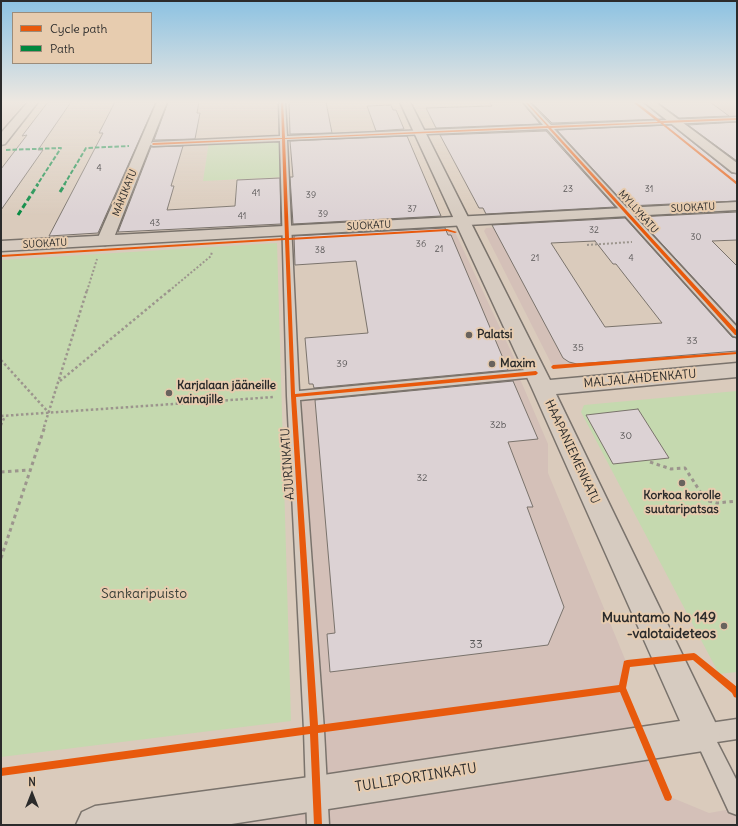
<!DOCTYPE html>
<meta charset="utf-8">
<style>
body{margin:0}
#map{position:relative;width:738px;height:826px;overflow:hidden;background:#dacbbc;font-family:Delius,sans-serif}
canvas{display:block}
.frame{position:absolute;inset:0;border:2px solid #2b2b2b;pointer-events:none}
.legend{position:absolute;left:12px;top:12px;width:140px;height:52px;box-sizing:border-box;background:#e7ccaf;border:1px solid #9c8c7a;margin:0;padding:5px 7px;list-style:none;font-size:12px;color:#2b2b2b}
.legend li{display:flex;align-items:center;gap:8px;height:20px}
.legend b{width:20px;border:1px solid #9c8c7a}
.north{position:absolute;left:12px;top:774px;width:40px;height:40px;-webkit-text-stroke:3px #e7ccaf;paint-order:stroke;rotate:0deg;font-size:11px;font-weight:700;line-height:16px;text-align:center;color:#2b2b2b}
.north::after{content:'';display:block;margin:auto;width:14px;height:18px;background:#2b2b2b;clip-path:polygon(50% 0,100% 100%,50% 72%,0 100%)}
</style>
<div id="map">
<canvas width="738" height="826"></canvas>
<div class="frame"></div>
<ul class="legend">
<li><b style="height:5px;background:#e8590c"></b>Cycle path</li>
<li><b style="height:5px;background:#00873e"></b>Path</li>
</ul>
<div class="north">N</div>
</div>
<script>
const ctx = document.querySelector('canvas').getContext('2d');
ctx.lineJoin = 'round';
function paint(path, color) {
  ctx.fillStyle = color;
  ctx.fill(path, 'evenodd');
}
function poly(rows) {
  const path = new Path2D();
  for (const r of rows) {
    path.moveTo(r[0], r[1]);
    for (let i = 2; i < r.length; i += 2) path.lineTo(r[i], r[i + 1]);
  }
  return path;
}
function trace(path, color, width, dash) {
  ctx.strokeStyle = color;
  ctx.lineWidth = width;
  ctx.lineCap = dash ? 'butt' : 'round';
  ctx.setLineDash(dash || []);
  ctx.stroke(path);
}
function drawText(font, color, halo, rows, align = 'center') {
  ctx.font = font + ' Delius,sans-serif';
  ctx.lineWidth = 4;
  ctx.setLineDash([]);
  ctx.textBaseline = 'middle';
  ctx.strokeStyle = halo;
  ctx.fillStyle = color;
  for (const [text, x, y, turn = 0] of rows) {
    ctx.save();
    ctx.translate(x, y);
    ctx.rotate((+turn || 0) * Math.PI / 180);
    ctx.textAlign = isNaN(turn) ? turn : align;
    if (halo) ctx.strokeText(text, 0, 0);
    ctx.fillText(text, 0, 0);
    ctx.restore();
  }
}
const built = poly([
 [1,102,25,102,1,130],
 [664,102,737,102,737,119,690,121],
 [516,226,582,338,729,326,717,312,737,311,737,353,553,367,484,231,486,228],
 [447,230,455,232,517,364,521,375,520,379,548,444,548,473,627,664,622,688,668,796,709,813,737,808,737,825,95,825,317,794,293,396,477,378,428,245,288,253,287,239]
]);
const green = poly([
 [283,138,285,177,203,181,209,141],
 [277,243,291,721,1,757,1,260],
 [737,391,737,672,719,674,581,412,584,405]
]);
const building = poly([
 [48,102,71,102,38,150,43,150,1,210,1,169,27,135,22,136,48,102],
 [115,102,156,102,98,233,49,236,103,133,99,133,115,102],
 [168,102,199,102,197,113,200,113,195,139,154,140,168,102],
 [289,102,326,102,332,133,290,134,289,102],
 [489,102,522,102,540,124,436,128,426,108,492,106,489,102],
 [531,102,643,102,663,119,552,123,531,102],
 [657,102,710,102,729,116,679,118,657,102],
 [391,105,393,110,396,110,404,129,376,131,367,106,391,105],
 [737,122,737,161,688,125,737,122],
 [671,125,731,173,737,174,737,201,627,206,557,130,671,125],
 [546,131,615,207,486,214,483,208,479,208,440,135,546,131],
 [407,136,441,216,293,224,290,177,293,177,290,141,407,136],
 [183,146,171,186,174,186,167,210,235,206,237,180,280,178,281,224,118,232,151,147,183,146],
 [737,212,737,240,712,241,737,266,737,325,637,217,737,212],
 [625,218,732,337,737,338,737,351,577,364,569,362,563,358,492,225,625,218],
 [595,241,613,264,616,264,662,323,605,327,551,243,595,241],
 [445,228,448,235,451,235,508,370,314,388,313,384,309,384,305,338,368,333,356,261,295,265,294,236,445,228],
 [513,381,538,439,508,442,533,507,527,507,564,607,548,645,330,672,327,634,335,633,315,400,513,381],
 [638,409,669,458,613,464,586,415,638,409]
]);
const pathFar2 = poly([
 [587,245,632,242],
 [87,291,97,259],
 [169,291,211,256,212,251]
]);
const pathFar1 = poly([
 [1,360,49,413],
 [60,381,170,290],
 [1,416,274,397],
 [1,425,5,416],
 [44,427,87,290]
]);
const path = poly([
 [650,462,671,469,685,468,703,496,709,501,717,503,737,501],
 [1,472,31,470],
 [1,558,45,426]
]);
const service = poly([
 [279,102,285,102,287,136,543,125,523,102,529,102,551,125,737,117,737,121,554,129,737,327,737,337,733,336,547,129,287,140,299,391,536,369,540,370,542,373,540,376,536,377,300,400,324,730,329,825,307,825,304,730,287,396,280,141,153,146,149,144,153,142,280,136,279,102],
 [737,719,737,739,717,742,737,781,737,815,729,812,693,734,696,727,703,724,737,719]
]);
const minor = poly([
 [28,102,38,102,5,144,1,145,1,133,28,102],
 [157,102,167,102,113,240,111,243,105,245,99,243,97,240,157,102],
 [400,102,410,102,550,380,737,363,737,377,556,394,715,722,720,734,715,746,703,751,225,825,76,825,82,812,95,806,317,776,680,721,532,388,400,102],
 [644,102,655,102,737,163,737,173,732,172,644,102]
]);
const tertiary = poly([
 [737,202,737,210,1,251,1,241,737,202]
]);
const quietFar1 = poly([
 [6,150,61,148,37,185],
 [64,185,86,148,129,146]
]);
const quiet = poly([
 [60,192,65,184],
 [18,215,38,184]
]);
const cycleway = poly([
 [281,102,283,102,285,138,547,126,525,102,527,102,549,126,658,122,634,103,634,102,636,102,661,121,737,118,737,120,663,123,737,182,737,185,660,123,551,128,737,331,737,335,735,335,548,128,285,139,289,238,447,229,457,232,455,233,447,231,289,240,295,394,536,371,538,373,536,375,296,397,318,725,619,685,624,661,627,660,694,653,696,654,737,687,737,698,734,697,732,693,693,660,630,667,626,688,672,797,671,800,668,801,665,800,620,692,318,733,322,825,314,825,310,734,1,776,1,768,310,726,291,396,285,240,1,257,1,255,285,238,282,139,153,145,152,144,153,143,282,138,281,102],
 [737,352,737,354,553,369,551,367,553,365,737,352]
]);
const markers = [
 [469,335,4,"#68635e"],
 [492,364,4,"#68635e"],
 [169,393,4,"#68635e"],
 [682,483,4,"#68635e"],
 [724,626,4,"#68635e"]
];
const farNumbernames = [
 ["4",99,168],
 ["23",568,189],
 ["31",649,189],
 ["41",256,193],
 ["39",311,195],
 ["37",412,209],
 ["39",323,214],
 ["41",242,216],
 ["43",155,223],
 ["32",594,230],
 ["30",696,237],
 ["36",421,244],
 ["21",439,249],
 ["38",320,250],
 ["21",535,258],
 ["4",631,258]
];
const farStreetnames = [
 ["MÄKIKATU",125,193,-68],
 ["SUOKATU",693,208,-3],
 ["MYLLYKATU",638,212,48],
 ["SUOKATU",369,226,-3],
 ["SUOKATU",45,244,-3]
];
const numberNames = [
 ["33",692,341],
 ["35",578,348],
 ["39",342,364],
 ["32b",498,425],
 ["30",626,436],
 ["32",422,478]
];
const poiNames = [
 ["Palatsi",477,335],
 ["Maxim",500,364],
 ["Karjalaan jääneille",177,386],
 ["vainajille",177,400],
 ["Korkoa korolle",682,496,"center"],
 ["suutaripatsas",682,510,"center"]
];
const streetNames = [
 ["MALJALAHDENKATU",640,379,-5],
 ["HAAPANIEMENKATU",572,452,65],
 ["AJURINKATU",288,464,-94]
];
const nearNumbernames = [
 ["33",476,645]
];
const nearParknames = [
 ["Sankaripuisto",144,594]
];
const nearPoinames = [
 ["Muuntamo No 149",716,618],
 ["-valotaideteos",716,634]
];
const nearStreetnames = [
 ["TULLIPORTINKATU",416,778,-9]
];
paint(built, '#d4c0b8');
paint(green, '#c5d9af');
paint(building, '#dcd2d4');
trace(building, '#7a736c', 1);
trace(service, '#7a736c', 3);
trace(minor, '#7a736c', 3);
trace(tertiary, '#7a736c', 3);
trace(pathFar2, '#9c958d', 2, [2, 2]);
trace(pathFar1, '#9c958d', 2.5, [2.5, 2.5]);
trace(path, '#9c958d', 3, [3.5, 3.5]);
paint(service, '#d6cbc0');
paint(minor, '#d6cbc0');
paint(tertiary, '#d6cbc0');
trace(quietFar1, '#00873e', 2, [4.5, 2]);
trace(quiet, '#00873e', 3, [5.5, 3]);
paint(cycleway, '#e8590c');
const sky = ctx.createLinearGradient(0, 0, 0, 217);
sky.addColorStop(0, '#8cc2e2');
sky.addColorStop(0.47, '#eee8e1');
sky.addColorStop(1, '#eee8e100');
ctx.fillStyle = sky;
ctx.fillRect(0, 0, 738, 217);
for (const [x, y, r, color] of markers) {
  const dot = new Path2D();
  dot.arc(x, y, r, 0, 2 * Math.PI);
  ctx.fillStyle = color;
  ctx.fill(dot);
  trace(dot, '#e7ccaf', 1.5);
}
drawText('9px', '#575555', null, farNumbernames);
drawText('10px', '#2b2b2b', '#e7ccaf', farStreetnames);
drawText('10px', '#575555', null, numberNames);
drawText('bold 12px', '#2b2b2b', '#e7ccaf', poiNames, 'left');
drawText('12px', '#2b2b2b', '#e7ccaf', streetNames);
drawText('12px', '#575555', null, nearNumbernames);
drawText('14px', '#393e37', '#e7ccaf', nearParknames);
drawText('bold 14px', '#2b2b2b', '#e7ccaf', nearPoinames, 'right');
drawText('14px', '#2b2b2b', '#e7ccaf', nearStreetnames);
</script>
